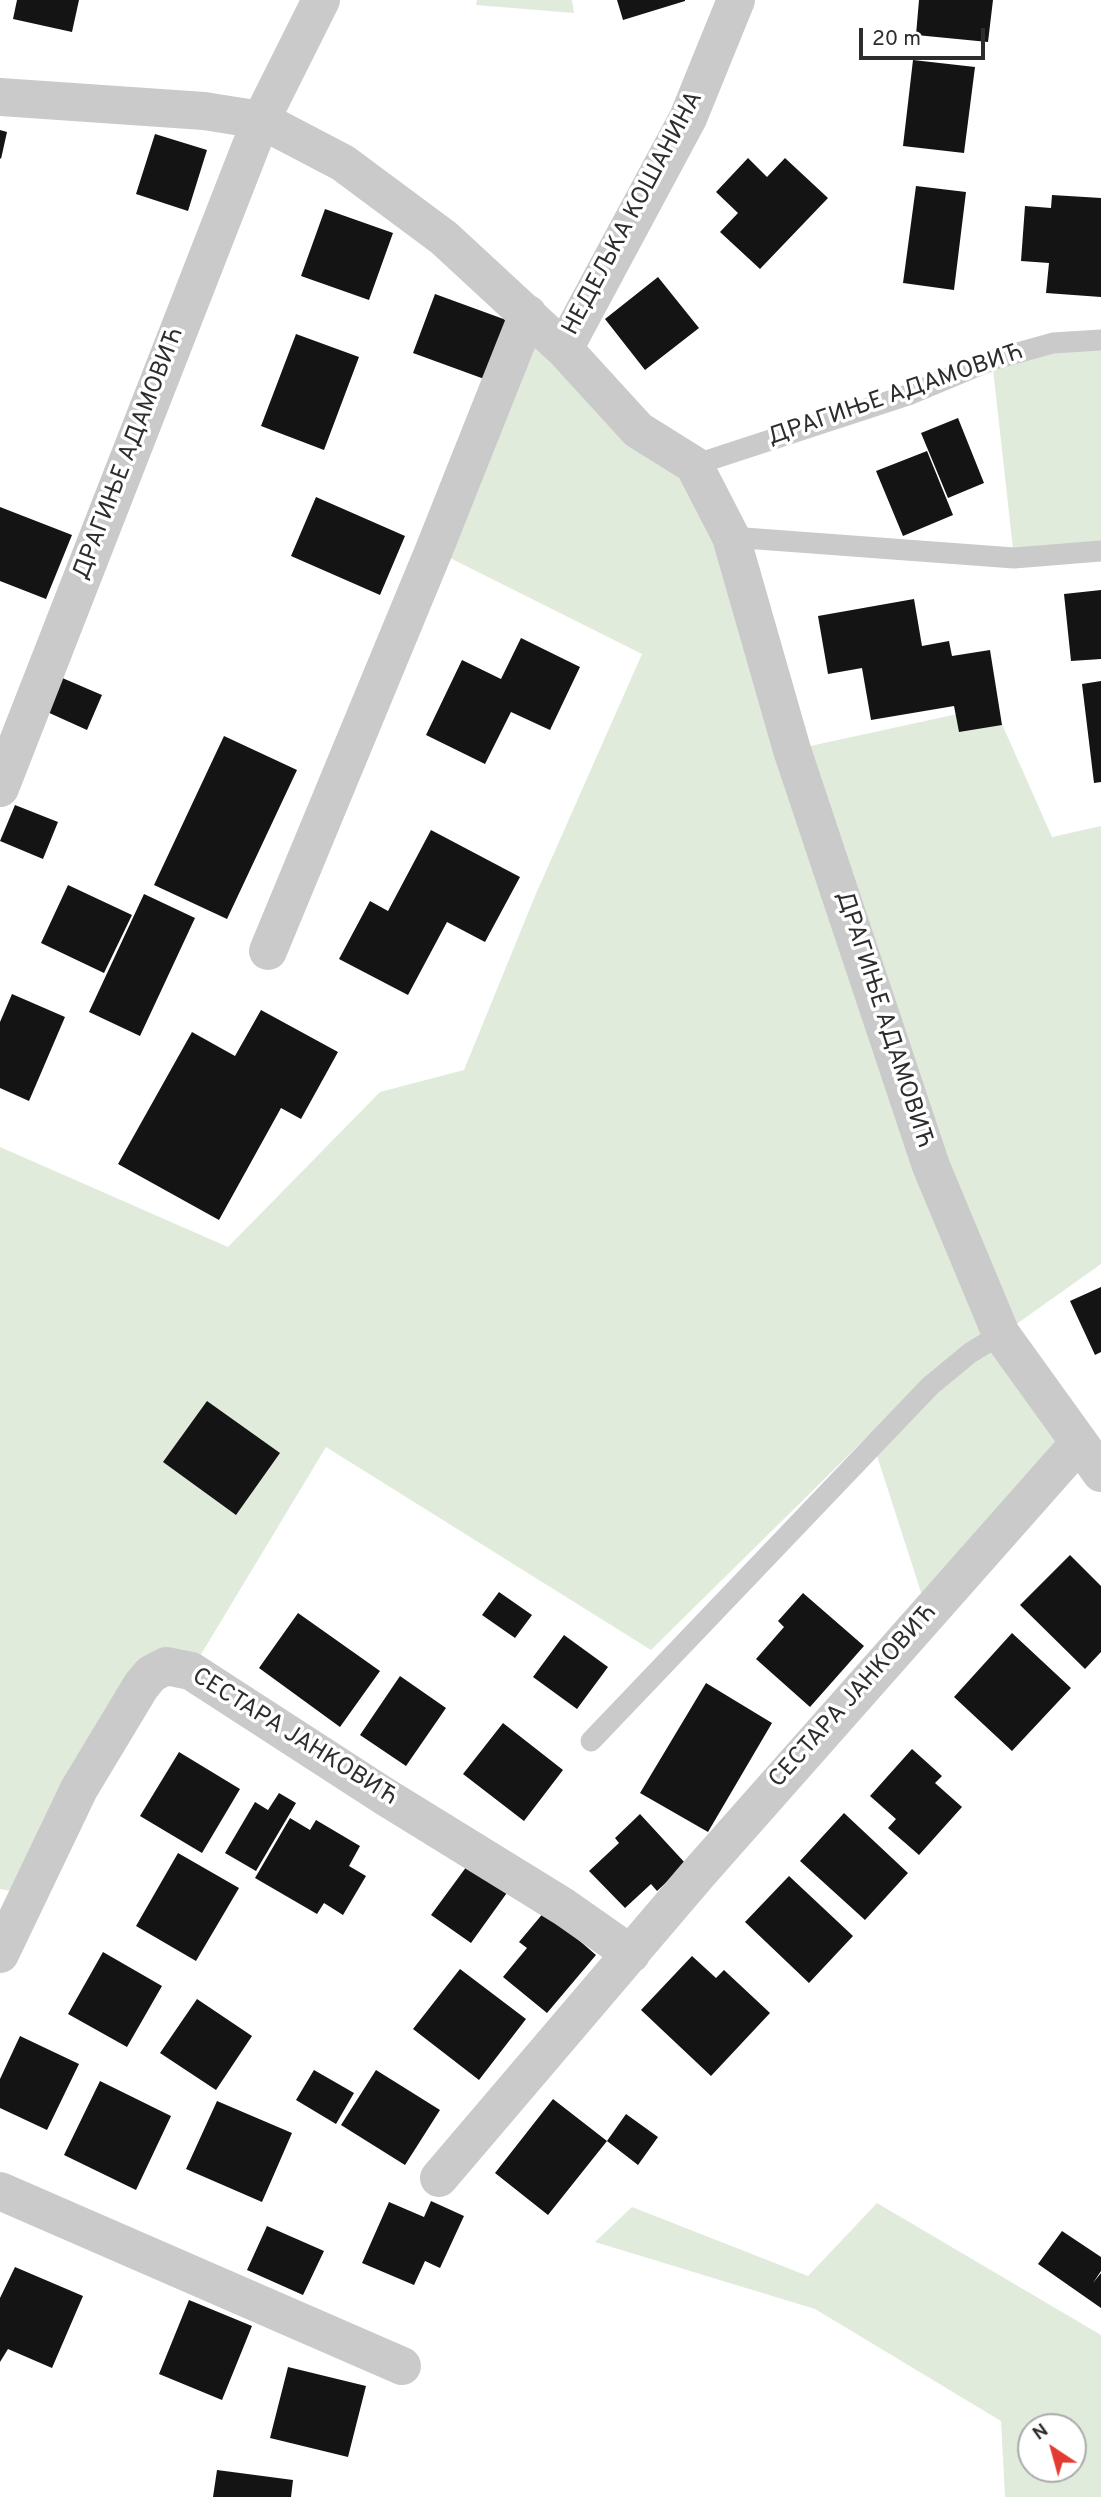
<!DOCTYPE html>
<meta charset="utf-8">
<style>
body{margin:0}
#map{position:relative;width:1101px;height:2497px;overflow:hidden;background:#fff;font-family:Overpass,sans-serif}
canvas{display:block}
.north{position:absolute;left:1017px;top:2413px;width:70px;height:70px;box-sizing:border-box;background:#fff;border:2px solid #ababab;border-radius:50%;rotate:324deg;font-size:19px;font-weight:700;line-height:28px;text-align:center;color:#2d2d2d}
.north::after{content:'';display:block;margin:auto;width:24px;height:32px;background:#e23b31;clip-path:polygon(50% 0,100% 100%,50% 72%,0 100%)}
.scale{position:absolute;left:859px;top:28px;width:126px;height:32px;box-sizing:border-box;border:4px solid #2d2d2d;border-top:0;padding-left:9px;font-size:21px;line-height:24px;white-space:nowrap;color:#2d2d2d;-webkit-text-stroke:5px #fff;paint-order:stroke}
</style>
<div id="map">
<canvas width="1101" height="2497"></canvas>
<div class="north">N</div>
<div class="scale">20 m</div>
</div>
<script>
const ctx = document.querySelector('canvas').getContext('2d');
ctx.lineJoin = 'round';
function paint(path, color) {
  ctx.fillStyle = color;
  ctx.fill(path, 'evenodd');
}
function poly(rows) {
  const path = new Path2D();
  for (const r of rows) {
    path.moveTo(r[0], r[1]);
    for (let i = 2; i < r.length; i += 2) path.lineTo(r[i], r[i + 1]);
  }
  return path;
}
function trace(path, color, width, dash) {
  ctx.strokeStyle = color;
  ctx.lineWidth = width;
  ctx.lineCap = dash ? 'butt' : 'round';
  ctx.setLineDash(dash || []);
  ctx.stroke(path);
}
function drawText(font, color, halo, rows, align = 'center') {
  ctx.font = font + ' Overpass,sans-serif';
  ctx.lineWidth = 7;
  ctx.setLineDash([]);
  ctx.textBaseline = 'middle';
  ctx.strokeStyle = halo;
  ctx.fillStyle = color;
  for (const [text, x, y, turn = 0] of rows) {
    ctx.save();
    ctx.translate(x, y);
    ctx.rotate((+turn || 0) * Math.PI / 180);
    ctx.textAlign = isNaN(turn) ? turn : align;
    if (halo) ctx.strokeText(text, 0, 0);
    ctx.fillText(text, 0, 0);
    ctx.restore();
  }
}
const green = poly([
 [477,0,572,0,574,13,476,5],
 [528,314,694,465,792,750,994,706,1052,837,1101,826,1101,1264,1001,1335,1079,1443,928,1614,870,1434,651,1650,326,1447,191,1671,166,1666,28,1894,0,1889,0,1147,228,1247,380,1092,464,1070,535,896,642,654,434,550],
 [1101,341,1101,551,1014,558,992,360],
 [877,2203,1101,2335,1101,2497,1005,2497,1001,2421,815,2309,595,2242,632,2207,808,2276],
 [1031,2427,1073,2427,1073,2469,1031,2469]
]);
const building = poly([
 [17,0,79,0,72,32,13,19],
 [617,0,685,0,685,1,623,20],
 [919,0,993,0,988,42,916,35],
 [913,60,975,67,964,153,903,146],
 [0,130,7,132,1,159,0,158],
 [155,134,207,150,188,211,136,194],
 [748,158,767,177,785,158,828,198,760,269,720,232,738,213,716,192],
 [916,186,966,192,954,290,903,283],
 [1052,195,1101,198,1101,297,1046,293,1049,263,1021,261,1025,206,1051,208],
 [325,209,393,233,369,300,301,276],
 [658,277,699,328,645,370,605,319],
 [435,294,509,321,487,380,413,353],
 [296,334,359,357,324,450,261,426],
 [958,418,984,483,948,498,921,433],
 [927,451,953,515,903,536,876,471],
 [316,497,405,536,380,595,291,556],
 [0,507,72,535,46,599,0,581],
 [1101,590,1101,659,1071,661,1064,594],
 [914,599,922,646,949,641,952,656,990,650,1002,725,959,732,954,706,871,720,862,668,828,674,818,616],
 [521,638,580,667,550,730,511,712,485,764,426,735,462,660,501,679],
 [60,677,102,695,87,730,45,711],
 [1101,681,1101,782,1094,783,1082,684],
 [224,736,297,770,227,919,154,885],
 [15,805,58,822,43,859,0,841],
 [431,830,520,877,485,942,447,922,408,995,339,959,370,901,388,911],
 [68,885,132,915,104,973,41,943],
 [144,894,195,918,140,1036,89,1012],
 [12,994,65,1017,29,1101,0,1088,0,1022],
 [261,1010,338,1052,301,1119,281,1108,219,1220,118,1164,192,1032,235,1056],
 [1101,1287,1101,1352,1095,1355,1070,1301],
 [207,1401,280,1453,236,1515,163,1462],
 [1070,1555,1101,1586,1101,1652,1085,1669,1020,1605],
 [499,1592,532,1615,515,1638,482,1615],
 [803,1593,864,1646,810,1707,756,1659,784,1627,778,1621],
 [298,1613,380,1671,340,1727,259,1668],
 [1012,1633,1071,1688,1012,1751,954,1697],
 [564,1635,608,1667,577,1709,533,1677],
 [400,1676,446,1708,406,1766,360,1735],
 [706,1683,772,1723,708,1832,640,1793],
 [503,1723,563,1770,524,1821,463,1774],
 [912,1749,942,1776,935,1783,962,1807,919,1855,888,1828,896,1819,870,1796],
 [179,1752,240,1789,202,1853,140,1816],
 [279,1793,296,1803,256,1871,225,1853,255,1802,268,1810],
 [844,1813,908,1873,865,1920,800,1861],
 [640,1814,686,1864,657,1891,651,1884,625,1908,589,1871,619,1843,615,1838],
 [290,1818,310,1830,316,1820,360,1846,349,1866,366,1876,343,1915,324,1903,317,1914,255,1878],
 [178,1853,239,1888,196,1961,136,1926],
 [475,1855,514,1883,471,1943,431,1915],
 [789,1876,853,1936,809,1983,745,1922],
 [545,1911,596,1955,547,2013,503,1977,527,1948,519,1942],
 [103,1952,162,1986,127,2047,68,2014],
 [692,1956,716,1978,724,1970,770,2013,711,2076,641,2010],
 [460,1969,526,2019,479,2080,413,2029],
 [197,1999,252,2036,216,2090,160,2053],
 [20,2036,79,2064,47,2130,0,2108,0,2079],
 [314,2070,354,2093,336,2124,296,2100],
 [376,2070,440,2110,405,2165,341,2125],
 [100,2081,171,2116,136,2190,64,2155],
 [553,2099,607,2141,626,2114,658,2137,638,2165,607,2141,548,2215,495,2173],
 [217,2101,292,2133,262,2202,186,2169],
 [431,2201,464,2216,440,2268,425,2261,414,2285,362,2263,389,2202,424,2217],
 [267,2226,324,2251,303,2295,247,2270],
 [1062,2231,1101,2257,1101,2271,1093,2283,1101,2273,1101,2308,1038,2264],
 [15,2267,83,2296,52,2368,8,2349,0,2362,0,2298],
 [189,2300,252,2326,222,2400,159,2374],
 [288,2367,366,2386,348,2457,270,2438],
 [217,2470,293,2480,291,2497,213,2497]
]);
const lane = poly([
 [694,465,908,395,992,360,1053,343,1101,340],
 [731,537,1014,558,1101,551],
 [591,1741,930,1386,970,1353,1001,1334]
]);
const street = poly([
 [0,97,204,111,261,120,343,163,444,238,564,349,638,430,694,465,731,537,792,750,931,1166,1001,1334,1101,1473],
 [564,349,688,118,736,0],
 [0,788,261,120,321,0],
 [268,951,434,550,528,314],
 [0,1954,79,1789,141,1686,151,1674,166,1666,191,1671,384,1796,564,1907,631,1954],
 [439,2178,698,1874,1079,1443],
 [0,2191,402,2366]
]);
const streetNames = [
 ["НЕДЕЉКА КОШАНИНА",634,214,-62],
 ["ДРАГИЊЕ АДАМОВИЋ",896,396,-19],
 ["ДРАГИЊЕ АДАМОВИЋ",130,454,-69],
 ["ДРАГИЊЕ АДАМОВИЋ",883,1020,72],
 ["СЕСТАРА ЈАНКОВИЋ",854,1697,-48],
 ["СЕСТАРА ЈАНКОВИЋ",294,1738,32]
];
paint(green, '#e1ebdb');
paint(building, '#141414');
trace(lane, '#cacaca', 21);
trace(street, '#cacaca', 38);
drawText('24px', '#2d2d2d', '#fff', streetNames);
</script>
